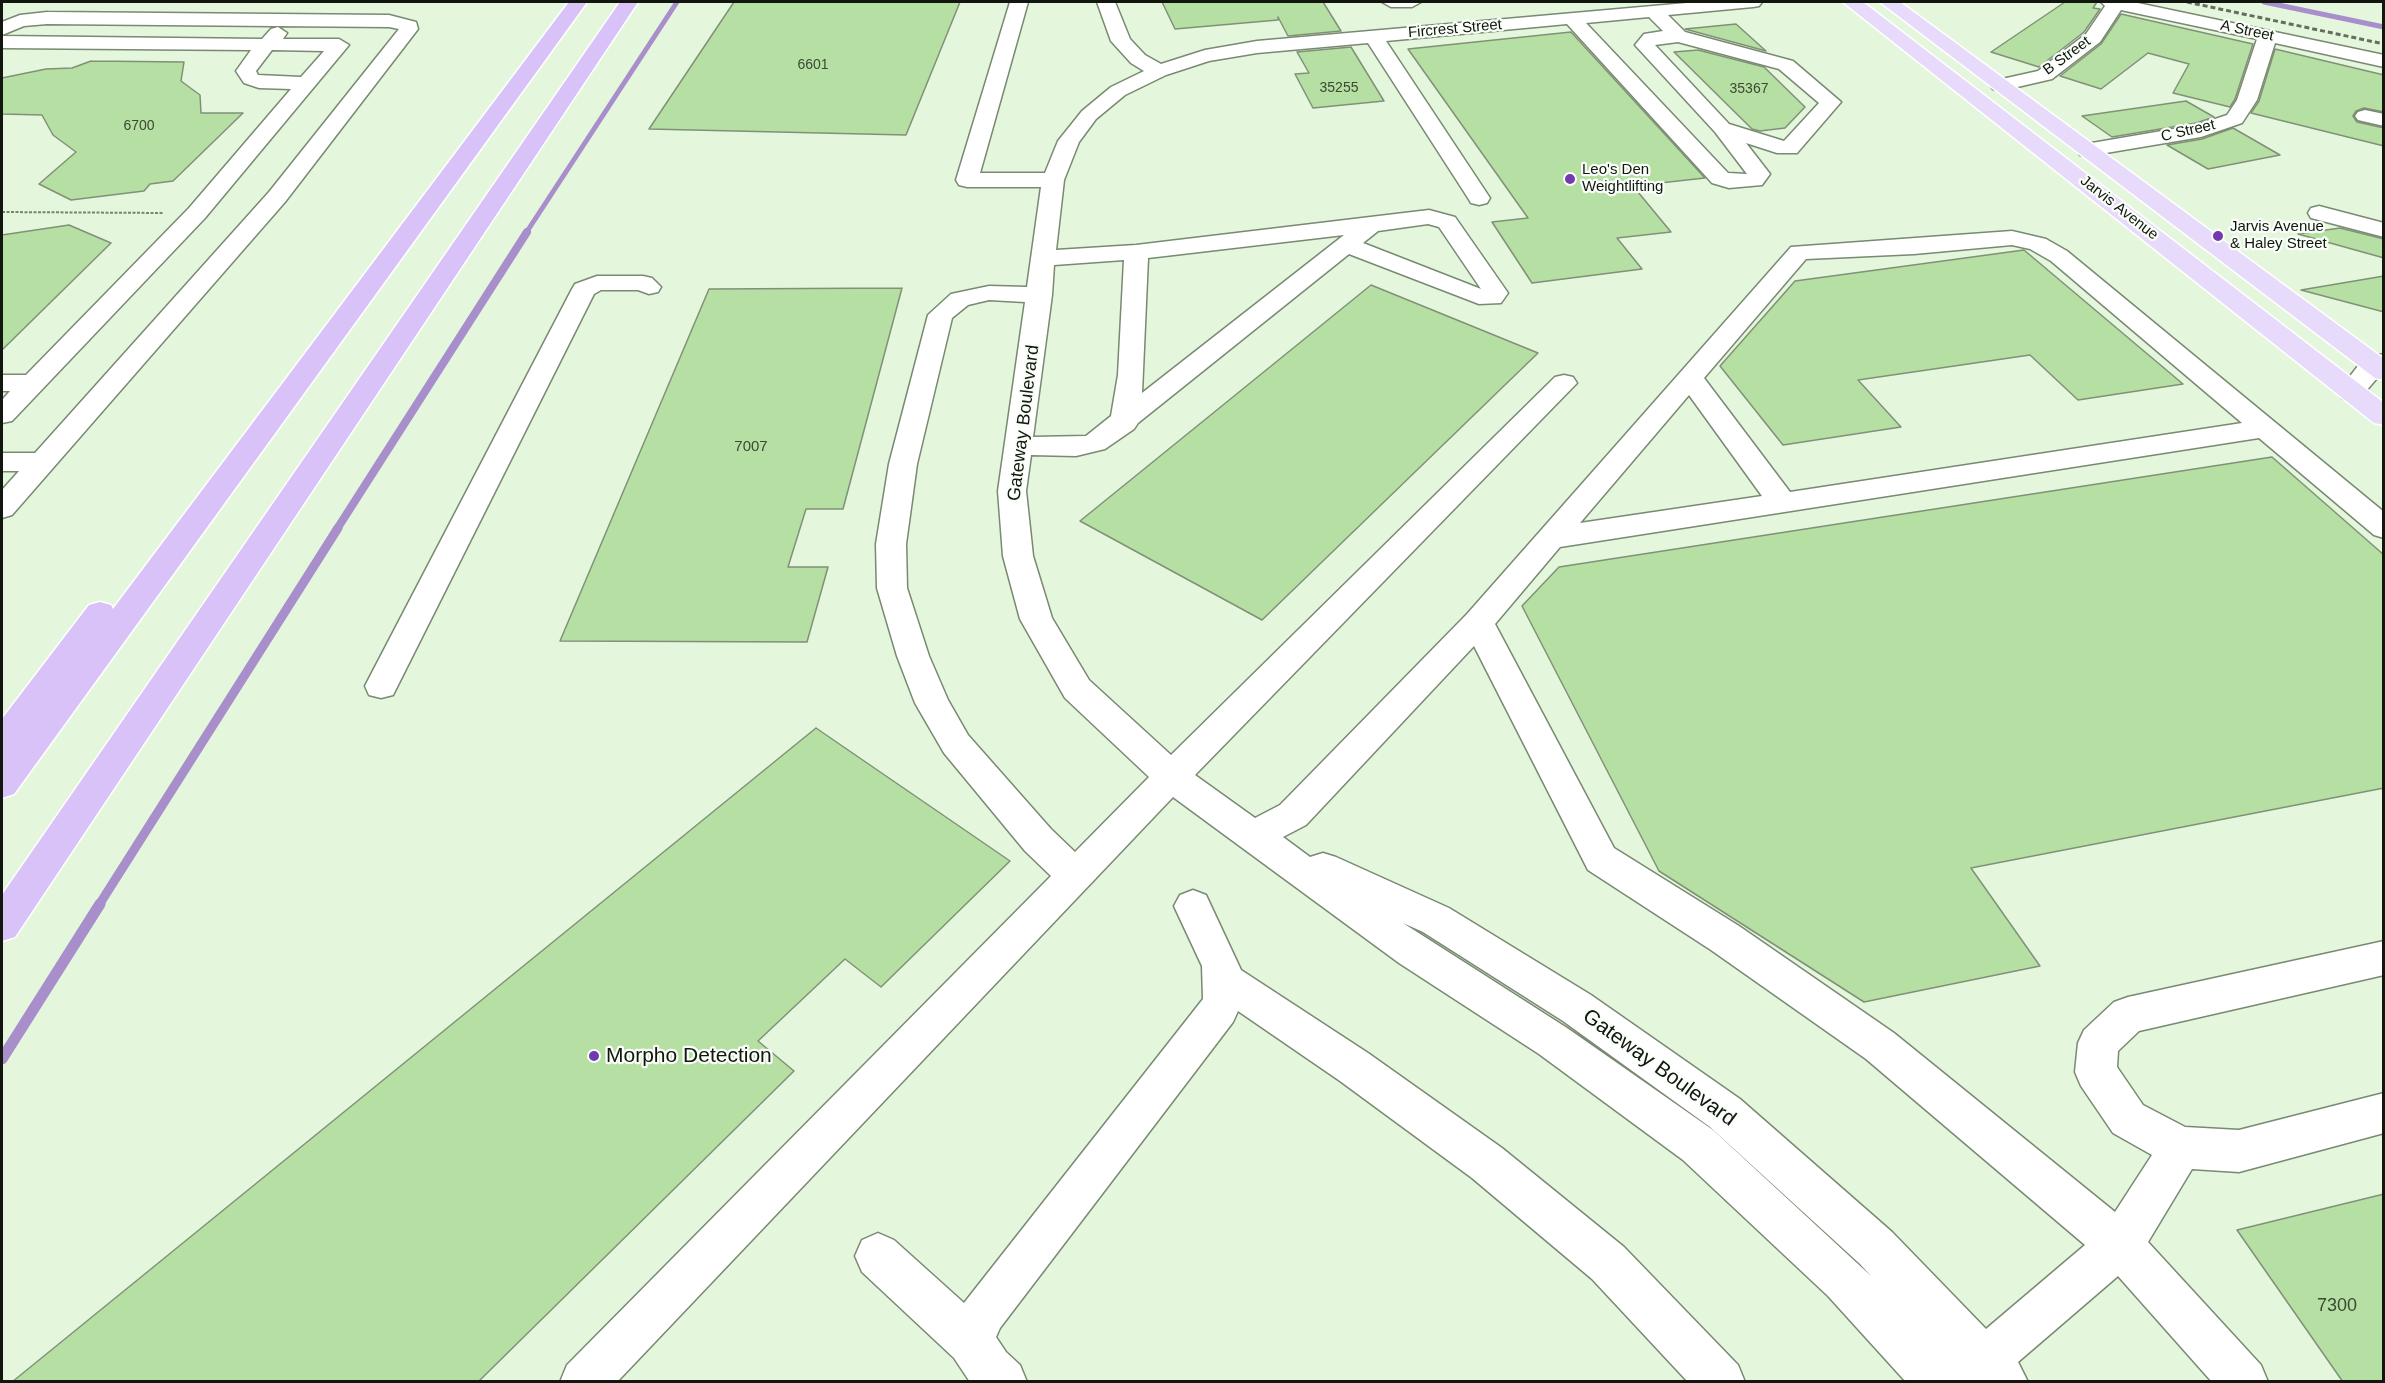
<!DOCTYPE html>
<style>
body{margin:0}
#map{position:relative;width:2385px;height:1383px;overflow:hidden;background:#e4f6dc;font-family:Helvetica,sans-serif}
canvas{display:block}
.frame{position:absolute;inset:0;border:3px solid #11170e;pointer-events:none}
</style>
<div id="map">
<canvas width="2385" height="1383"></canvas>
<div class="frame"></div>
</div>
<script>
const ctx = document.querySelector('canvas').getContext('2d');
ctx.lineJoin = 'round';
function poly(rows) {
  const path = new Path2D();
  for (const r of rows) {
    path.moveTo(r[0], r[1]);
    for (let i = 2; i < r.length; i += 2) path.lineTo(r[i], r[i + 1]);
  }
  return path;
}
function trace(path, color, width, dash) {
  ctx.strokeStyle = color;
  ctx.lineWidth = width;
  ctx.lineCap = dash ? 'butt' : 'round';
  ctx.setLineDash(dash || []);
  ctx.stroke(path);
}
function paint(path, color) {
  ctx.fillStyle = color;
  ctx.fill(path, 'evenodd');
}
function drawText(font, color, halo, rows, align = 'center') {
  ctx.font = font + ' Helvetica,sans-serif';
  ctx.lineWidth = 4.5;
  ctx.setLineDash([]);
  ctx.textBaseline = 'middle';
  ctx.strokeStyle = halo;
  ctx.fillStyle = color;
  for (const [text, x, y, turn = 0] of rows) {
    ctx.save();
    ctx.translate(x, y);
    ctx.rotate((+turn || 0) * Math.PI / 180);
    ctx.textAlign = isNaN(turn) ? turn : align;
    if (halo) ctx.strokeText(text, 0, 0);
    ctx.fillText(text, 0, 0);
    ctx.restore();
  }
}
const streamFar3 = poly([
 [2264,2,2384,27],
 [526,233,677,2]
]);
const streamFar2 = poly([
 [337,529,527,232]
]);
const streamFar1 = poly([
 [99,905,338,528]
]);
const stream = poly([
 [2,1059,100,904]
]);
const building = poly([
 [734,2,960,2,906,135,649,129,734,2],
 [1162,2,1323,2,1341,31,1288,36,1278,17,1278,20,1175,29,1162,2],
 [2065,2,2097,2,2093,8,2100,9,2084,32,2039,67,1991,52,2065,2],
 [2121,14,2253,44,2235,99,2230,107,2173,93,2189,64,2148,53,2101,89,2060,76,2101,44,2121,14],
 [1736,24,1766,51,1685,29,1736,24],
 [1571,32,1705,178,1633,186,1671,232,1617,238,1642,269,1532,283,1492,222,1528,218,1408,49,1571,32],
 [1351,47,1384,101,1313,108,1295,74,1309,73,1297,52,1351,47],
 [2275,49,2384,75,2384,112,2364,108,2356,111,2353,116,2357,122,2384,128,2384,146,2251,113,2259,101,2275,49],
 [1698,50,1764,67,1805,107,1785,128,1760,131,1752,129,1674,52,1698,50],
 [91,61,184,62,181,81,200,95,201,113,243,113,173,181,150,184,144,191,71,200,39,184,76,152,53,135,42,115,2,114,2,78,46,69,72,68,91,61],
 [2186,101,2214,117,2196,123,2112,137,2082,116,2186,101],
 [2233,128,2280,155,2208,169,2167,145,2202,139,2233,128],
 [69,225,111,243,2,350,2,235,69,225],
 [2340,228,2384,239,2384,258,2298,234,2340,228],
 [2024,250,2183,384,2078,400,2030,355,1858,380,1901,427,1783,445,1720,366,1795,281,2024,250],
 [2384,276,2384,312,2301,290,2384,276],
 [1371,285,1538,353,1262,620,1080,521,1371,285],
 [902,288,843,509,806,509,788,567,828,567,807,642,560,641,709,289,902,288],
 [2272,457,2384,555,2384,788,1971,868,2040,966,1864,1002,1659,871,1522,606,1559,567,2272,457],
 [816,728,1010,861,881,987,845,959,758,1041,794,1071,478,1382,12,1382,816,728],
 [2384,1194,2384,1382,2343,1382,2237,1230,2384,1194]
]);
const path = poly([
 [2,162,2,174],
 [2,212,163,213]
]);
const minor = poly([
 [1010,2,1028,2,980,173,1045,173,1058,141,1082,111,1111,87,1144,71,1131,63,1111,41,1097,2,1115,2,1130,39,1145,55,1161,64,1205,50,1257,41,1698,2,1762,2,1759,6,1753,7,1668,15,1685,32,1793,61,1841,102,1797,153,1777,153,1746,143,1770,174,1762,185,1729,188,1712,183,1567,24,1386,41,1490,198,1487,203,1479,205,1471,203,1468,198,1368,43,1257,53,1209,61,1166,75,1125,95,1096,119,1079,142,1064,180,1056,250,1136,245,1429,210,1455,217,1508,293,1501,303,1479,304,1349,254,1138,423,1134,429,1105,449,1076,456,1031,455,1026,491,1033,556,1052,618,1089,680,1171,755,1555,377,1564,375,1573,377,1577,383,1195,775,1255,818,1280,805,1467,614,1791,247,2012,231,2046,239,2067,251,2384,512,2384,538,2374,535,2259,438,1560,547,1495,624,1614,848,1739,926,1894,1033,2115,1212,2152,1155,2113,1133,2081,1086,2075,1072,2078,1043,2084,1030,2114,1002,2128,997,2384,941,2384,975,2139,1031,2118,1051,2117,1067,2143,1105,2185,1127,2239,1130,2384,1093,2384,1133,2239,1172,2192,1169,2148,1242,2261,1365,2268,1382,2212,1382,2118,1276,2018,1362,2028,1382,1906,1382,1828,1296,1683,1160,1539,1054,1399,963,1173,797,617,1382,560,1382,567,1365,1051,876,1025,851,944,753,915,703,897,656,877,588,876,544,889,464,928,315,951,294,989,286,1027,287,1041,187,967,187,959,185,956,180,1010,2],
 [1649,17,1663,31,1644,34,1635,45,1715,132,1747,174,1728,173,1586,23,1649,17],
 [1678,42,1779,69,1819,103,1784,141,1729,124,1655,45,1678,42],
 [1428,224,1439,227,1481,289,1363,243,1378,231,1428,224],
 [1344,235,1142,393,1148,258,1344,235],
 [2012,245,2030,249,2051,261,2242,423,1790,492,1704,378,1806,259,1914,254,2012,245],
 [1124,260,1118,375,1111,416,1086,436,1033,437,1052,295,1054,265,1124,260],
 [989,300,1025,302,998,491,1003,556,1020,619,1065,698,1149,777,1075,852,1051,829,968,735,948,700,929,656,907,588,906,544,917,464,952,318,968,305,989,300],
 [1689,395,1762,496,1580,523,1689,395],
 [1474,646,1588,870,1711,950,1866,1059,2085,1245,1986,1329,1892,1232,1740,1099,1591,995,1449,908,1336,857,1323,853,1310,857,1283,837,1306,825,1474,646],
 [1403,923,1423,932,1563,1021,1710,1127,1860,1264,1871,1276,1713,1130,1567,1028,1403,923],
 [1382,2,1421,2,1412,7,1391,7,1382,2],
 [2101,2,2133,2,2384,55,2384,67,2275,43,2257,100,2242,123,2201,137,2088,156,2080,155,2077,150,2080,145,2197,125,2227,115,2237,100,2257,39,2121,10,2100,42,2052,79,2000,91,1993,89,1990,85,1993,81,2038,71,2086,34,2105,6,2101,2],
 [47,12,389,15,416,22,418,29,285,202,12,515,2,518,2,490,19,471,2,471,2,453,35,453,269,192,399,29,389,27,47,24,24,26,2,35,2,22,20,15,47,12],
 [278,27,287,33,283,39,339,39,349,45,205,218,12,421,2,423,2,400,10,391,2,391,2,375,26,375,189,208,291,89,259,88,244,83,236,71,251,50,2,48,2,36,262,39,271,29,278,27],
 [272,50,324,51,301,77,258,75,256,71,272,50],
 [2365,110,2384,114,2384,126,2358,120,2355,116,2358,112,2365,110],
 [2319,206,2384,223,2384,237,2311,218,2308,213,2311,208,2319,206],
 [597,276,643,276,652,278,661,287,658,292,649,294,638,290,601,290,594,294,393,695,381,698,369,695,365,686,572,289,575,284,597,276],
 [2384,354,2384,370,2360,398,2351,400,2342,398,2338,392,2364,358,2384,354],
 [1193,890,1206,895,1241,970,1368,1053,1502,1148,1624,1247,1738,1365,1745,1382,1688,1382,1592,1279,1472,1178,1340,1081,1238,1011,1233,1022,1000,1328,996,1337,1006,1352,1020,1365,1027,1382,970,1382,954,1358,862,1272,855,1256,862,1240,878,1233,894,1240,964,1303,1203,999,1202,966,1174,906,1180,895,1193,890]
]);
const major = poly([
 [1843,2,1863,2,2384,403,2384,425,2374,423,1843,2],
 [1880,2,1900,2,2384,359,2384,380,2375,378,1880,2]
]);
const highway = poly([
 [569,2,587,2,14,794,2,798,2,719,89,605,100,602,111,605,113,609,569,2],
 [620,2,638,2,15,937,2,941,2,895,620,2]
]);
const rail = poly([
 [2187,2,2384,44]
]);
const markers = [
 [1570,179,6,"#7439ae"],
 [2218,236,6,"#7439ae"],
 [594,1056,6,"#7439ae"]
];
const farNumbernames = [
 ["6601",813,65],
 ["35255",1339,88],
 ["35367",1749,89],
 ["6700",139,126]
];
const farStreetnames = [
 ["Fircrest Street",1455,29,-5],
 ["A Street",2247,31,12],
 ["B Street",2067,56,-36],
 ["C Street",2188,131,-13],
 ["Jarvis Avenue",2119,208,38]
];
const farPoinames = [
 ["Leo's Den",1582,170],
 ["Weightlifting",1582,187],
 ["Jarvis Avenue",2230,227],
 ["& Haley Street",2230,244]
];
const numberNames = [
 ["7007",751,447]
];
const streetNames = [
 ["Gateway Boulevard",1024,423,-83]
];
const nearNumbernames = [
 ["7300",2337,1306]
];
const nearPoinames = [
 ["Morpho Detection",606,1056]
];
const nearStreetnames = [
 ["Gateway Boulevard",1659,1068,36]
];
trace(streamFar3, '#a88ecb', 5);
trace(streamFar2, '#a88ecb', 8);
trace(streamFar1, '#a88ecb', 9);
trace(stream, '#a88ecb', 11);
paint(building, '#b6dfa3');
trace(building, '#809178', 1.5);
trace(minor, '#798972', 3);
trace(major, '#fff', 3);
trace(highway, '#fff', 3);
trace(path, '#788472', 2, [3, 1.5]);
paint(minor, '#fff');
paint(major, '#e8dafb');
paint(highway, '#d8c2f8');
trace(rail, '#646e5f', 3, [5, 3]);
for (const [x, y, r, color] of markers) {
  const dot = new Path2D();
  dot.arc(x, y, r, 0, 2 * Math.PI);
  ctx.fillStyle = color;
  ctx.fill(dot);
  trace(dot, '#fafef9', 2);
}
drawText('14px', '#3a4933', null, farNumbernames);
drawText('15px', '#11170e', '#fafef9', farStreetnames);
drawText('15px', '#11170e', '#fafef9', farPoinames, 'left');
drawText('15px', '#3a4933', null, numberNames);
drawText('18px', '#11170e', '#fafef9', streetNames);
drawText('18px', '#3a4933', null, nearNumbernames);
drawText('21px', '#11170e', '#fafef9', nearPoinames, 'left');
drawText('21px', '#11170e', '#fafef9', nearStreetnames);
</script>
